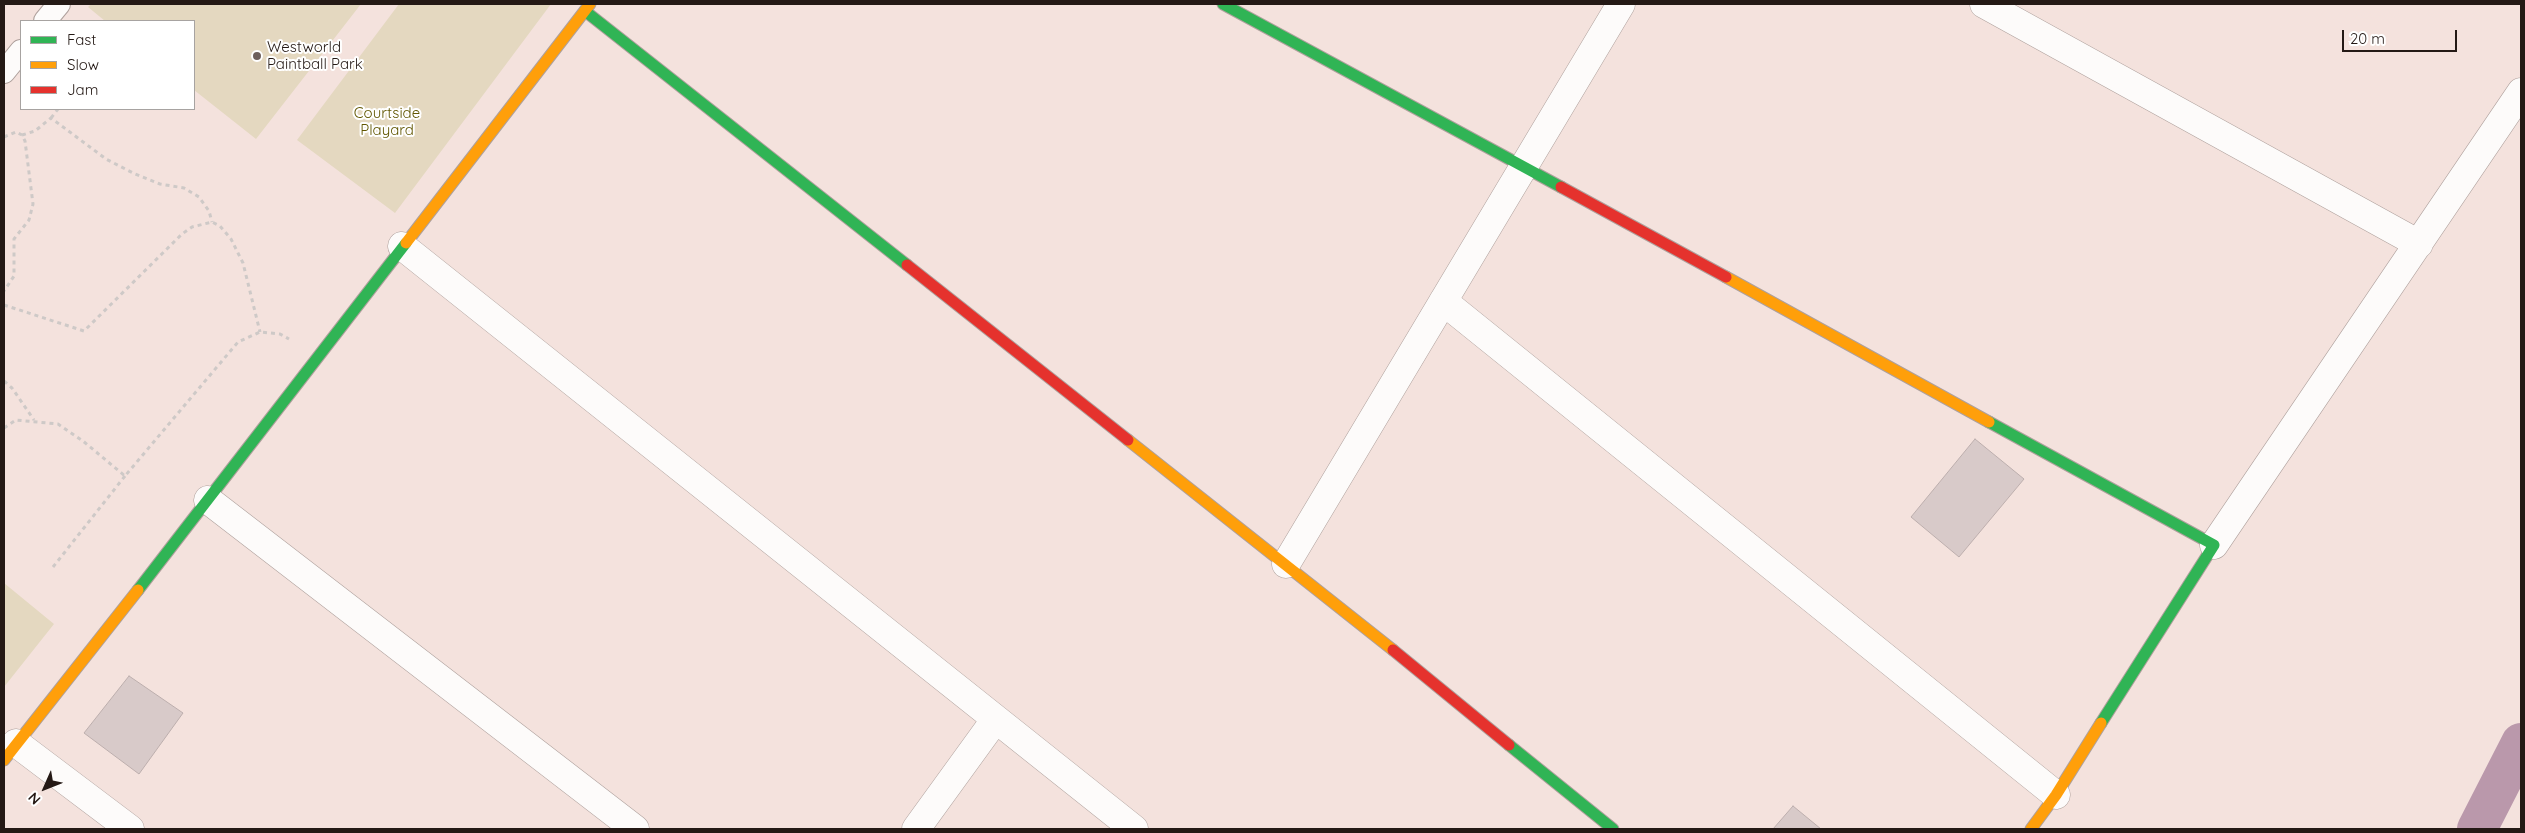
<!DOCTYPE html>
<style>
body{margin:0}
#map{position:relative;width:2525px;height:833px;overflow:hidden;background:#f4e2dd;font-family:Quicksand,sans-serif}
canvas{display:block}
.frame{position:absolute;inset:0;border:5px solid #241915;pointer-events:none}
.legend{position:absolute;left:20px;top:20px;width:175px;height:90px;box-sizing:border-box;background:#fff;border:1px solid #a7a3a1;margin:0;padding:6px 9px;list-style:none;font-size:15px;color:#241915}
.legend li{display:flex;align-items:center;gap:10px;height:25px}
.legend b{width:25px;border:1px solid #a7a3a1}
.north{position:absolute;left:20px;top:763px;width:50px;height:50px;-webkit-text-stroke:4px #fff;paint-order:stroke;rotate:226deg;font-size:14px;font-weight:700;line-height:20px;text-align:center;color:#241915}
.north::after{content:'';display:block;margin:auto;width:18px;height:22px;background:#241915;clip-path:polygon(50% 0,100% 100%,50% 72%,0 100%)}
.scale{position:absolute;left:2342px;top:30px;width:115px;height:22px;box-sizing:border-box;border:2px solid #241915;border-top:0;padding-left:6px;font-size:15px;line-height:18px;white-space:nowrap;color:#241915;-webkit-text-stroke:4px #fff;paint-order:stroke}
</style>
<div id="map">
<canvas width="2525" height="833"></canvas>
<div class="frame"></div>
<ul class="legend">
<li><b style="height:6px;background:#30b455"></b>Fast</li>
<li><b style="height:6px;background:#ff9f0a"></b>Slow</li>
<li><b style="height:6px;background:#e5322d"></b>Jam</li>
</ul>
<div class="north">N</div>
<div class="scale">20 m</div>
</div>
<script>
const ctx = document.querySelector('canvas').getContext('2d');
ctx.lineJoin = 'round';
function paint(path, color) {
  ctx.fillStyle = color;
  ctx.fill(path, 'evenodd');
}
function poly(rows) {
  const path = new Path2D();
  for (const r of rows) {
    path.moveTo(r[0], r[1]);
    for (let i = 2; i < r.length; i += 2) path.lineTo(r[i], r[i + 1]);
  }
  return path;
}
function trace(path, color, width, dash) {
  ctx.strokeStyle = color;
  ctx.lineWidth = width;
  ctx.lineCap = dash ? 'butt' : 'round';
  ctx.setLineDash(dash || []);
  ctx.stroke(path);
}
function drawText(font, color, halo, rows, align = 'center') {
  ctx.font = font + ' Quicksand,sans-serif';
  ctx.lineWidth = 4;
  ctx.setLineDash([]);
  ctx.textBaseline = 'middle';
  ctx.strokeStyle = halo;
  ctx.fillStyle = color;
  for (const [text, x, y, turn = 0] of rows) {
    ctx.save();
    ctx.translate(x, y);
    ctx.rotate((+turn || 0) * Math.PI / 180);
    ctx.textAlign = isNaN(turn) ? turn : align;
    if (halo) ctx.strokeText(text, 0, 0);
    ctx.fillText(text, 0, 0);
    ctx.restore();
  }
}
const green = poly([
 [91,4,361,4,256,139,194,90,194,21,105,21,88,7],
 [399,4,551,4,395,213,297,140],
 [4,583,54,624,4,687]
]);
const canal = poly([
 [2477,829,2521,743]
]);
const building = poly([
 [1975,439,2024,479,1959,557,1911,517,1975,439],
 [129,676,183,713,139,774,84,733,129,676],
 [1793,806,1821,829,1773,829,1793,806]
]);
const path = poly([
 [51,118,58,109],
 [22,135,35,131,51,118,106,159,135,174,160,184,184,188,199,197,209,211,212,222],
 [4,137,16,132,22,135,25,141,33,204,29,220,14,239,14,276,4,291],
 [4,305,84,331,182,234,192,227,212,222,220,226,231,239,243,263,260,332],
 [4,381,12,388,34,420],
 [4,428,16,420,58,424,83,441,125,476,238,342,260,332,280,334,289,339],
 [53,567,125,476]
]);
const lane = poly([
 [45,21,59,4],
 [4,72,21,51]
]);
const street = poly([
 [1984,4,2419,244],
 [402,246,1134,829],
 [1443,301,2056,795],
 [208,500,635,829],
 [2214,545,2521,92],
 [1286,564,1621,4],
 [16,743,130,829],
 [916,829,995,720]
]);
const fast = poly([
 [1223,4,1561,187],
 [585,11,907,265],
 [1989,422,2214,545,2101,723],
 [138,590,406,243],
 [1509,745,1613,829]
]);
const slow = poly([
 [406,243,590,4],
 [1726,277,1989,422],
 [1128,440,1393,650],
 [4,760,138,590],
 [2031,829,2056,795,2101,723]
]);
const jam = poly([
 [1561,187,1726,277],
 [907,265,1128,440],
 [1393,650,1509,745]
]);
const markers = [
 [257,56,5,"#6d5f5b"]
];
const poiNames = [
 ["Westworld",267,47],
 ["Paintball Park",267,64]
];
const parkNames = [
 ["Courtside",387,113],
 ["Playard",387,130]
];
paint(green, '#e4d8c0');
trace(canal, '#ba98ab', 40);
paint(building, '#d8cac9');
trace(building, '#bcaead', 1);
trace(lane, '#aea09c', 24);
trace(street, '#aea09c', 29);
trace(fast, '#aea09c', 13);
trace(slow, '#aea09c', 13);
trace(jam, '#aea09c', 13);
trace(path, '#cec9c7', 3, [4, 4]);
trace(lane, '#fdfbfa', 22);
trace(street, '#fdfbfa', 28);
trace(fast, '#30b455', 11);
trace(slow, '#ff9f0a', 11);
trace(jam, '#e5322d', 11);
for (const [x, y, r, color] of markers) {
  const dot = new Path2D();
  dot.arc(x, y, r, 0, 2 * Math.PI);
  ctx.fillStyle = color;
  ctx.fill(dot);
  trace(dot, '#fff', 2);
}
drawText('15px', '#241915', '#fff', poiNames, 'left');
drawText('15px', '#615600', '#fff', parkNames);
</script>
